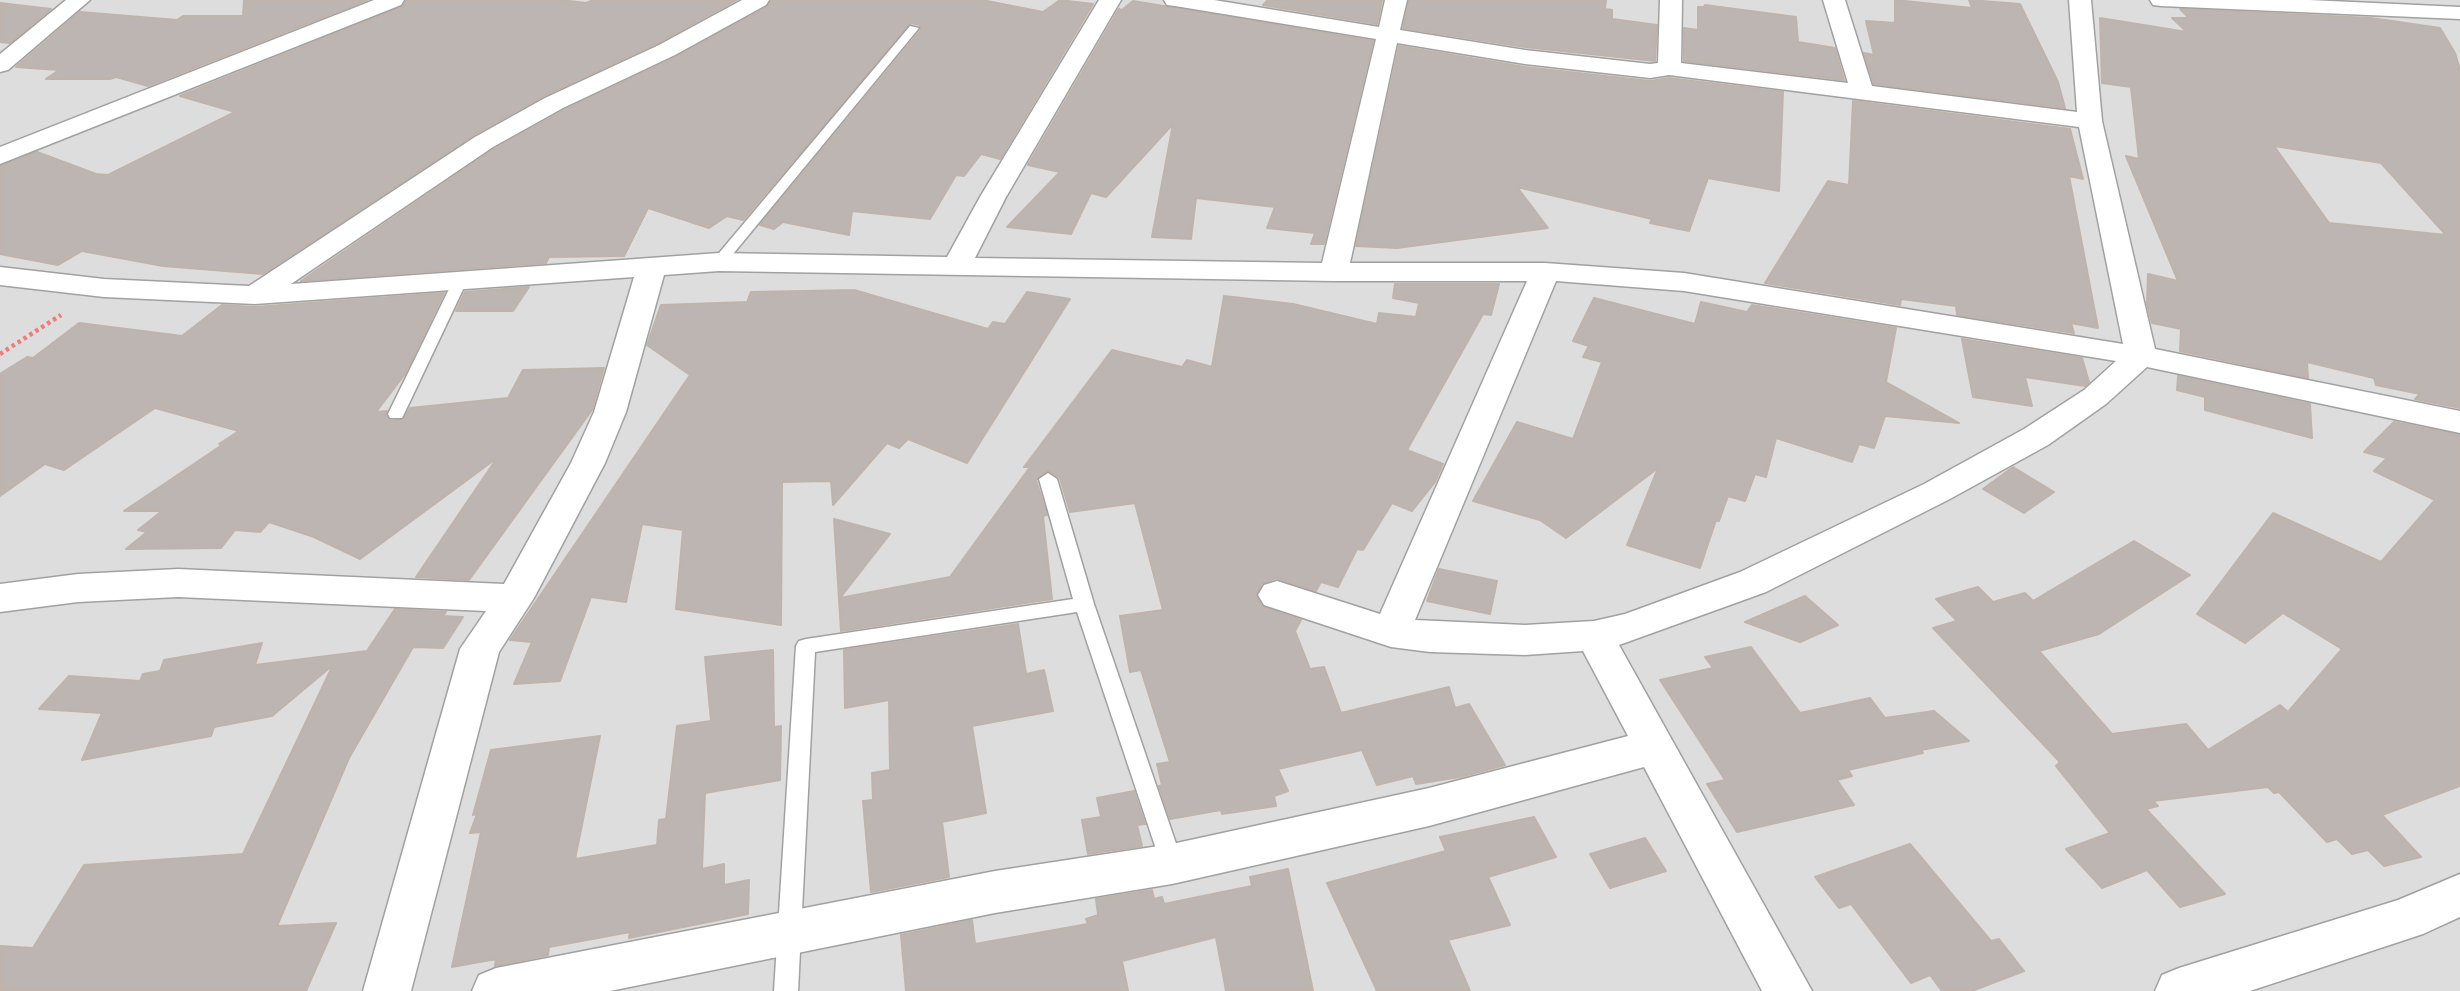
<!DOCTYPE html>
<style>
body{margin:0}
canvas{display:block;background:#f0ece8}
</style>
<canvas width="2460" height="991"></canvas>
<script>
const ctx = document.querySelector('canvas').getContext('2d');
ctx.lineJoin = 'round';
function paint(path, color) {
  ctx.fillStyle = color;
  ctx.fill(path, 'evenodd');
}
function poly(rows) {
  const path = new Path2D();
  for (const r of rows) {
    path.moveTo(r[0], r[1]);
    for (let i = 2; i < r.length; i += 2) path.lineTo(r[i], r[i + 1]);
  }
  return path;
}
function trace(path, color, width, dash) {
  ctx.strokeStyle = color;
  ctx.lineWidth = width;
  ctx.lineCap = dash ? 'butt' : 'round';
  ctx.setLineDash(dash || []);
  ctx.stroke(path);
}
const residential = poly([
 [0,0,2460,0,2460,991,0,991]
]);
const building = poly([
 [244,0,367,0,148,86,116,77,110,79,46,79,59,70,16,67,80,12,177,20,183,16,243,16,244,0],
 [407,0,561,0,586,3,593,0,736,0,658,43,544,96,474,135,263,274,163,266,82,251,58,265,0,254,0,166,37,152,96,174,108,175,235,112,180,96,402,7,407,0],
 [772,0,982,0,1043,12,1060,0,1093,4,1000,159,981,154,964,176,956,175,930,219,852,211,849,235,783,222,774,229,760,225,921,30,920,25,911,23,743,220,727,216,709,228,648,208,624,256,549,257,546,263,301,281,494,149,564,110,676,57,767,7,772,0],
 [1268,0,1382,0,1377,24,1263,5,1268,0],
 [1409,0,1606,0,1605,9,1612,10,1612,19,1657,25,1655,61,1525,47,1403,28,1409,0],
 [1895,0,1972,8,1969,0,2020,4,2058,82,2065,108,1874,84,1864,53,1874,55,1866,21,1895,23,1895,0],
 [1133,1,1373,41,1324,244,1311,244,1315,233,1267,228,1275,207,1196,198,1191,239,1152,237,1173,124,1106,197,1091,193,1071,234,1007,227,1060,172,1028,165,1119,9,1122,10,1133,1],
 [0,3,51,9,10,43,0,42,0,3],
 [1705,5,1796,17,1798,42,1835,48,1844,80,1684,61,1684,28,1698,30,1698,7,1704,7,1705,5],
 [2180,9,2371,18,2440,28,2455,53,2460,70,2460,408,2415,399,2420,394,2376,385,2374,378,2307,362,2308,378,2180,351,2181,329,2152,323,2147,304,2148,274,2178,281,2126,156,2139,159,2131,87,2102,83,2100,18,2187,32,2172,18,2189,18,2180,9],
 [2274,146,2381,163,2446,235,2329,223,2274,146],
 [1399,46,1525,67,1650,81,1669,78,1783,92,1779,191,1708,178,1689,231,1650,223,1652,219,1517,187,1548,228,1397,248,1356,246,1399,46],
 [1853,101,2070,129,2083,179,2069,176,2098,328,2071,323,2074,333,1957,315,1956,306,1901,299,1900,305,1765,283,1828,181,1849,185,1853,101],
 [1395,284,1499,284,1491,315,1483,314,1407,450,1443,464,1435,482,1412,511,1392,503,1363,550,1357,549,1338,587,1321,582,1316,591,1276,578,1262,584,1256,596,1263,607,1301,620,1295,631,1310,669,1324,667,1341,713,1449,687,1455,708,1469,704,1505,765,1460,777,1416,784,1413,776,1377,785,1362,750,1278,769,1288,791,1274,796,1276,806,1222,814,1221,810,1170,819,1159,786,1162,785,1157,764,1170,762,1141,670,1130,672,1120,616,1163,610,1135,503,1070,512,1060,478,1049,471,1036,480,1047,515,1043,516,1052,599,841,631,834,519,890,534,840,598,950,577,1030,467,1024,467,1112,350,1182,367,1187,360,1212,367,1224,296,1293,304,1377,324,1379,313,1416,317,1419,303,1393,298,1395,284],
 [529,287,513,311,456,311,465,292,529,287],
 [854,290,988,329,993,322,1005,324,1027,292,1070,299,967,463,908,439,899,448,887,443,833,505,831,481,782,482,781,625,676,609,683,530,642,524,626,602,591,597,560,681,514,684,532,642,510,640,690,375,647,345,661,305,747,302,751,292,854,290],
 [444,293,405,374,376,412,387,411,386,415,390,421,404,419,410,408,508,398,523,370,604,368,592,410,469,580,416,577,497,458,360,559,314,537,269,522,260,532,235,530,221,548,126,549,147,532,138,530,162,511,124,511,222,445,219,444,239,431,155,408,64,470,45,464,0,496,0,374,27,357,33,358,79,323,182,336,222,305,255,307,444,293],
 [1594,298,1695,324,1701,302,1747,312,1752,305,1896,328,1886,382,1959,423,1885,416,1874,448,1859,444,1852,462,1776,438,1766,477,1755,474,1745,501,1728,496,1719,521,1716,520,1700,568,1627,545,1658,468,1566,538,1540,520,1473,501,1517,422,1573,439,1602,362,1583,357,1589,346,1573,341,1594,298],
 [1962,339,2082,358,2089,382,2085,386,2025,377,2032,406,1973,397,1962,339],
 [2178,376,2310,404,2312,438,2205,410,2205,397,2177,390,2178,376],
 [2394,422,2460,435,2460,786,2382,815,2421,857,2384,866,2368,850,2352,854,2337,839,2327,842,2279,792,2274,793,2268,787,2153,801,2158,806,2146,809,2225,894,2180,907,2147,870,2102,888,2066,849,2110,833,2056,766,2060,762,1933,628,1957,621,1936,599,1978,587,1993,602,2025,593,2033,601,2134,541,2190,575,2099,634,2039,651,2112,734,2186,724,2208,750,2280,705,2288,712,2342,649,2283,613,2245,643,2197,614,2273,513,2381,562,2435,500,2374,471,2387,458,2364,452,2394,422],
 [2013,467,2054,492,2024,513,1983,489,2013,467],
 [1439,569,1497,581,1490,614,1427,601,1439,569],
 [1805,596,1838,625,1800,642,1745,622,1805,596],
 [395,609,446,612,443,616,463,617,443,648,413,647,349,758,277,926,336,923,306,991,0,991,0,946,33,948,84,865,243,854,333,665,272,716,214,727,211,736,82,760,102,713,39,709,69,676,140,681,143,674,160,671,164,660,262,643,255,665,367,651,395,609],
 [1018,624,1026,674,1044,670,1053,711,972,726,986,813,942,822,949,877,871,892,863,801,873,800,872,773,890,770,889,700,845,708,844,650,1018,624],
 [1751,647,1800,713,1870,698,1885,718,1934,711,1969,741,1921,750,1923,753,1848,770,1852,776,1837,780,1854,805,1737,832,1707,784,1725,780,1660,680,1713,668,1705,657,1751,647],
 [773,650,774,727,781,726,780,780,705,793,702,869,724,864,724,885,749,880,748,914,629,938,630,932,549,947,548,955,495,966,496,959,452,967,481,832,470,833,477,814,473,815,491,750,600,736,575,859,657,845,659,820,666,819,677,726,711,721,705,657,773,650],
 [1134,791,1145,824,1137,825,1142,846,1088,854,1082,820,1101,817,1097,798,1134,791],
 [1534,817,1556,857,1488,877,1510,925,1448,940,1470,991,1377,991,1327,883,1446,851,1440,837,1534,817],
 [1645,838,1666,871,1610,888,1590,854,1645,838],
 [1910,844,1991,941,1999,939,2024,971,1972,991,1942,991,1930,975,1911,983,1851,904,1839,908,1815,877,1910,844],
 [1288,869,1313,991,1226,991,1216,937,1122,961,1128,991,906,991,901,935,972,920,975,944,1088,924,1086,919,1098,915,1096,899,1152,890,1154,899,1162,897,1164,904,1252,886,1250,877,1288,869]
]);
const path = poly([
 [0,354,61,315]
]);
const lane = poly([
 [910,26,919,28,724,265,714,265,714,259,910,26],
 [460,277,467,281,404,414,402,418,390,418,388,414,453,281,460,277],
 [1048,473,1057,479,1094,604,1183,864,1180,871,1172,874,1164,871,1161,864,1077,612,815,652,798,991,774,991,796,646,799,641,806,639,1073,599,1039,479,1048,473]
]);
const street = poly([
 [66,0,90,0,8,70,0,72,0,54,66,0],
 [374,0,404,0,401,5,0,164,0,147,374,0],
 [742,0,769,0,766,5,675,55,563,108,493,147,291,284,719,253,947,257,980,197,1099,0,1121,0,1006,197,975,258,1322,263,1376,39,1175,6,1167,5,1164,0,1214,0,1379,27,1385,0,1407,0,1400,30,1525,50,1650,64,1658,63,1660,0,1682,0,1681,63,1848,83,1823,0,1845,0,1872,86,2077,112,2069,0,2091,0,2102,121,2155,349,2460,411,2460,433,2147,367,2106,404,2048,445,1948,500,1766,592,1619,645,1812,991,1762,991,1644,767,1429,826,1172,884,995,913,610,991,472,991,479,975,496,968,995,871,1172,844,1429,788,1628,736,1583,651,1525,655,1430,652,1391,647,1264,605,1258,595,1264,585,1277,581,1380,614,1527,281,1334,281,719,271,664,275,626,412,605,463,534,598,499,652,411,991,363,991,460,649,486,611,178,597,78,602,0,612,0,584,78,574,178,569,504,584,571,463,594,412,634,277,255,304,104,297,0,285,0,267,104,279,249,286,475,137,545,98,659,45,742,0],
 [1397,43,1525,64,1650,78,1669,75,2079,127,2123,344,1684,273,1545,263,1350,263,1397,43],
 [1556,281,1684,291,2116,361,2084,390,2024,429,1924,484,1740,572,1625,614,1594,621,1525,625,1415,620,1556,281],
 [2150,0,2309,0,2460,7,2460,19,2161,6,2153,5,2150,0],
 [2460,874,2460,917,2423,934,2250,991,2155,991,2162,975,2179,968,2398,900,2460,874]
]);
paint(residential, '#deddde');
paint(building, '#bdb5b1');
trace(building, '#c0b3ab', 2);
trace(lane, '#a1a1a1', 3);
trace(street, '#a1a1a1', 3);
trace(path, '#ed7c7c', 4.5, [3.5, 3.5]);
paint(lane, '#fff');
paint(street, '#fff');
</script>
